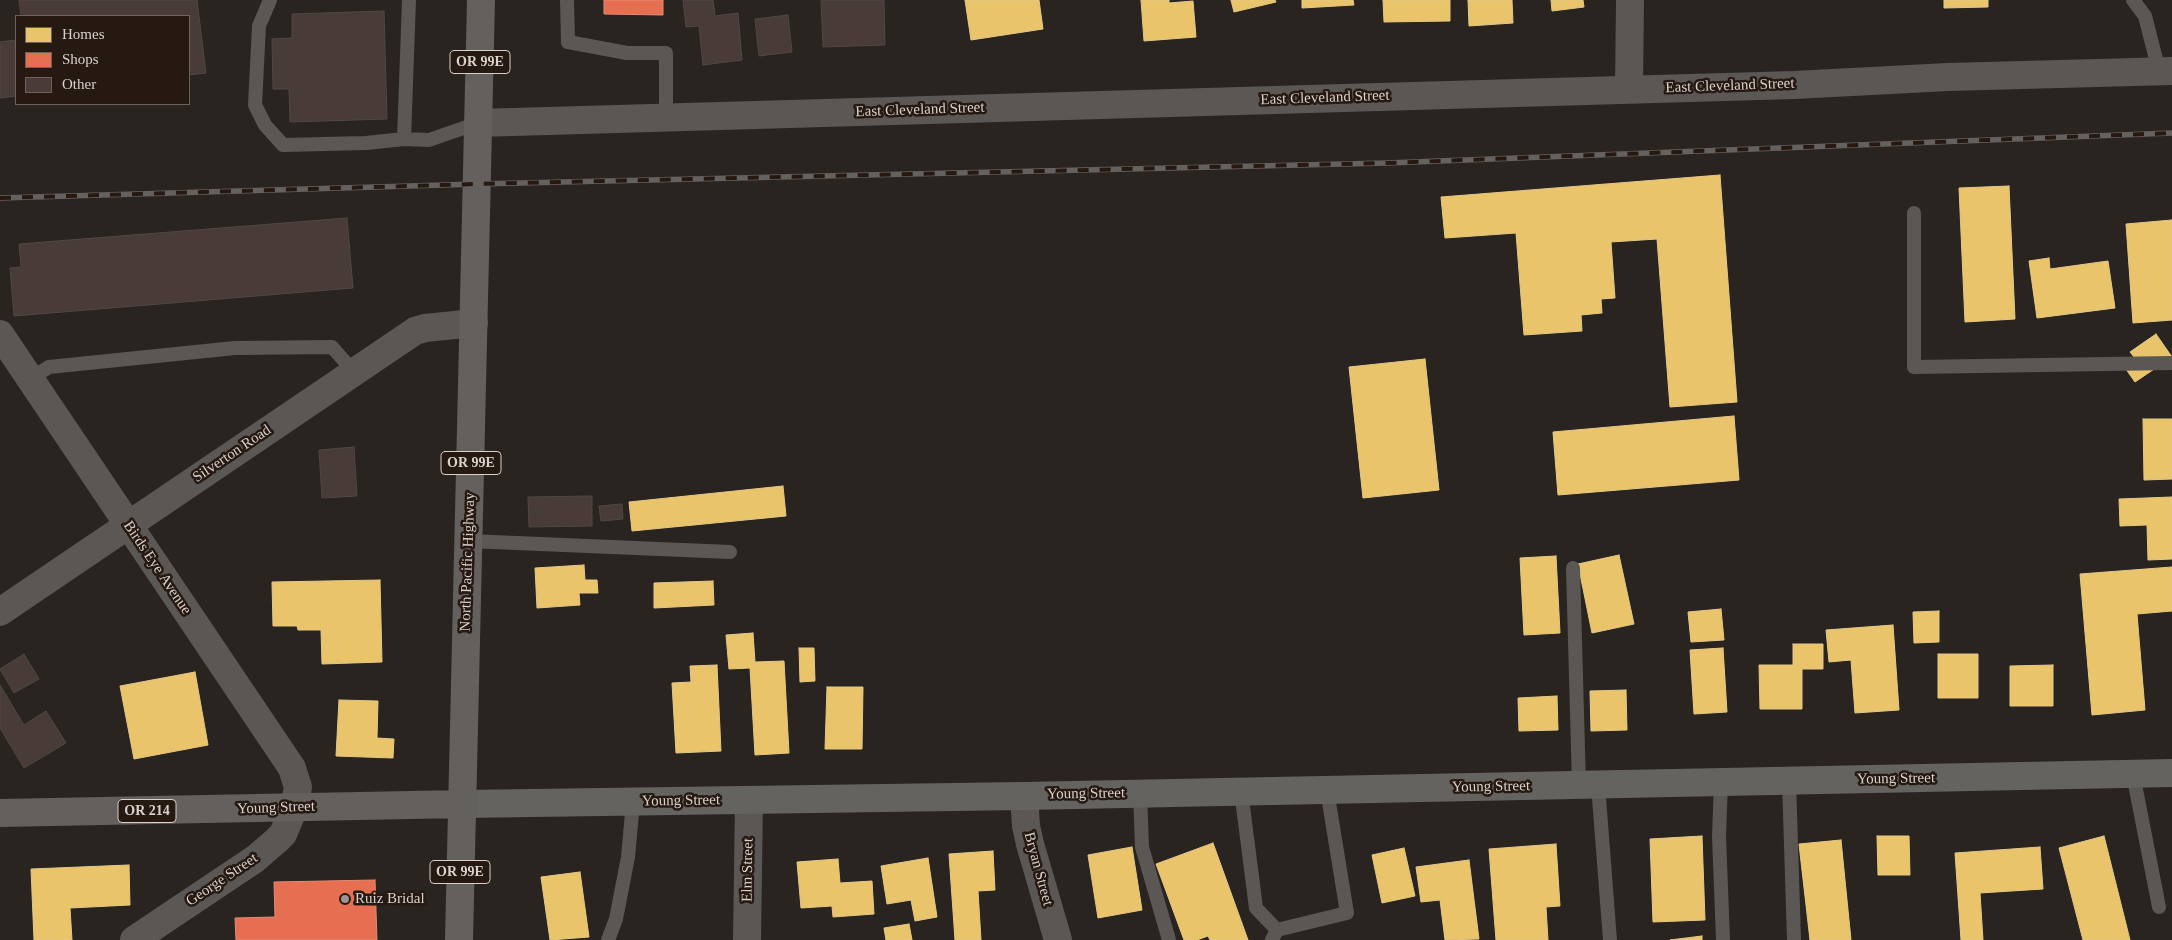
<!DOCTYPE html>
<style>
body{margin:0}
#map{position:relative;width:2172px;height:940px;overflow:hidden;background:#2a2420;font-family:Georgia,serif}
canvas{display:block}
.legend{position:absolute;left:15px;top:15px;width:175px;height:90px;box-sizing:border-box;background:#251912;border:1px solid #6d635c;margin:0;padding:6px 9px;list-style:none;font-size:15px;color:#dad1cc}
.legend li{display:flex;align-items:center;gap:10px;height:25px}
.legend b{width:25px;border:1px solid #6d635c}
</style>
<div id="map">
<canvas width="2172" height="940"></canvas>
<ul class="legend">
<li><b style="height:14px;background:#e9c46a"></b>Homes</li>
<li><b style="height:14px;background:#e76f51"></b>Shops</li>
<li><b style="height:14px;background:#483b38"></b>Other</li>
</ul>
</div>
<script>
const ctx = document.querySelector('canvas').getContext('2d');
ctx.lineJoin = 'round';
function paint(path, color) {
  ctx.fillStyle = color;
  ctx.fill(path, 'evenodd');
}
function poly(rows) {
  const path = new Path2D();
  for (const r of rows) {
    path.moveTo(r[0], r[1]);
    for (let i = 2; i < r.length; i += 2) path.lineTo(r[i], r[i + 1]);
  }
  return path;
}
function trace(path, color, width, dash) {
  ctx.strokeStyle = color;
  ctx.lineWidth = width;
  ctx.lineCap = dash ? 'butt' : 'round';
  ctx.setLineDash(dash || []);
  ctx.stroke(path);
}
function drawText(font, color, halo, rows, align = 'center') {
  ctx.font = font + ' Georgia,serif';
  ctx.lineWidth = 5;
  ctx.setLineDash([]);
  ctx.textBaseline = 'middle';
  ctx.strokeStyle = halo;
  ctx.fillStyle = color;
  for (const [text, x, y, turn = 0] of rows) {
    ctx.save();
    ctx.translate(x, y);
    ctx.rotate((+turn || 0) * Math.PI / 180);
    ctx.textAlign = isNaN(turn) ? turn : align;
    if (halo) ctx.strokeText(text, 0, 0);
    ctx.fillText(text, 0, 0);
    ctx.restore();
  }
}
const homes = poly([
 [965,0,1039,0,1043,29,971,40,965,0],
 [1141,0,1169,0,1169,3,1193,1,1196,37,1144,41,1141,0],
 [1231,0,1275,0,1276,2,1234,12,1231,0],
 [1302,0,1353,0,1354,5,1302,8,1302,0],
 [1383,0,1450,0,1450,21,1384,22,1383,0],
 [1468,0,1512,0,1513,23,1469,26,1468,0],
 [1551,0,1583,0,1584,7,1552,11,1551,0],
 [1944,0,1988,0,1988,7,1944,8,1944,0],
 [1720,175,1737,402,1670,407,1657,239,1611,242,1615,298,1601,299,1602,313,1581,315,1582,331,1524,335,1516,233,1445,238,1441,197,1720,175],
 [2009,186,2015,319,1965,322,1959,188,2009,186],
 [2172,220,2172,320,2133,323,2126,224,2172,220],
 [2049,258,2050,269,2108,261,2115,308,2037,318,2029,261,2049,258],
 [2156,334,2172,357,2135,382,2123,365,2134,357,2130,352,2156,334],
 [1425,359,1439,490,1363,498,1349,367,1425,359],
 [1734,416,1739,480,1558,495,1553,432,1734,416],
 [2143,419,2172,419,2172,479,2144,480,2143,419],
 [783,486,786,516,632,531,629,502,783,486],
 [2172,497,2172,559,2148,560,2147,525,2120,526,2119,499,2172,497],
 [1619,555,1634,624,1592,633,1578,564,1619,555],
 [1556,556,1560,633,1524,635,1520,558,1556,556],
 [584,565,585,580,597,580,598,593,579,593,580,605,537,608,535,568,584,565],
 [2172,567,2172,611,2137,614,2145,710,2092,715,2080,574,2172,567],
 [380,580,382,662,322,664,321,630,298,630,297,626,273,626,272,582,380,580],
 [713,581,714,605,654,608,654,583,713,581],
 [1721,609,1724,640,1691,642,1688,612,1721,609],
 [1939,611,1939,642,1914,643,1913,612,1939,611],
 [1893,625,1899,710,1855,713,1851,660,1829,662,1826,630,1893,625],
 [753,633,755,662,784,661,789,753,755,755,750,668,729,669,726,635,753,633],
 [1793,644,1823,644,1823,669,1802,669,1802,709,1760,709,1759,665,1793,665,1793,644],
 [799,648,814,648,815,681,800,682,799,648],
 [1723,648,1727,712,1694,714,1690,650,1723,648],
 [1938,654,1978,654,1978,698,1938,698,1938,654],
 [717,665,721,751,676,753,672,683,691,682,690,666,717,665],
 [2053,665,2053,706,2010,706,2010,666,2053,665],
 [195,672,208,745,134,759,120,686,195,672],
 [827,687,863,687,862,749,825,749,827,687],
 [1626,690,1627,730,1591,731,1590,691,1626,690],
 [1557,696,1558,730,1519,731,1518,698,1557,696],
 [339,700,378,701,377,738,394,739,393,758,336,756,339,700],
 [1702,836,1705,920,1653,922,1650,839,1702,836],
 [1877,836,1909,836,1910,875,1878,875,1877,836],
 [2104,836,2130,940,2083,940,2059,848,2104,836],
 [1841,840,1851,940,1810,940,1799,844,1841,840],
 [1213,843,1248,940,1210,940,1208,936,1197,940,1184,940,1156,864,1213,843],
 [1556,844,1560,906,1546,907,1548,940,1496,940,1489,849,1556,844],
 [1132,847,1142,910,1098,918,1088,855,1132,847],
 [2040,847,2043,889,1980,893,1983,940,1961,940,1955,853,2040,847],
 [1404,848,1415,896,1382,903,1372,855,1404,848],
 [993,851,995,890,978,891,981,940,955,940,949,854,993,851],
 [928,858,937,917,915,921,911,900,887,904,881,866,928,858],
 [838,859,840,883,872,881,874,914,833,917,832,906,801,908,797,862,838,859],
 [1469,860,1479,939,1445,940,1440,900,1421,902,1416,867,1469,860],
 [129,865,130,905,70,908,72,940,34,940,31,869,129,865],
 [580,872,589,937,550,940,541,877,580,872],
 [909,924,912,940,886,940,884,928,909,924],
 [1702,936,1702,940,1670,940,1702,936]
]);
const shops = poly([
 [604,0,663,0,663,15,604,14,604,0],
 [375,880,377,940,236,940,235,918,275,917,274,882,375,880]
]);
const building = poly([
 [19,0,197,0,206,73,189,75,189,16,21,16,19,0],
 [683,0,713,0,715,16,738,13,742,60,703,65,699,26,686,27,683,0],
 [821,0,884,0,885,45,823,47,821,0],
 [384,11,387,119,290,122,289,89,273,89,272,39,292,38,292,14,384,11],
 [788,15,792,52,759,56,755,19,788,15],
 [16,40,16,96,0,98,0,42,16,40],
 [347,218,353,288,14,316,10,268,21,267,19,244,347,218],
 [354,447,357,496,322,498,319,450,354,447],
 [592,496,592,526,529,527,528,497,592,496],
 [622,504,623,519,601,521,599,506,622,504],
 [24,654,39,679,14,693,0,669,24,654],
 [0,685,24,725,46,711,66,743,24,768,0,728,0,685]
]);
const service = poly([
 [270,0,259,26,255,105,265,125,283,145,366,143,404,139,429,140,478,123],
 [567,0,568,42,627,53,666,53,666,118],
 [2133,0,2145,16,2159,71],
 [404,139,409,0],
 [1914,213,1914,367,2172,363],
 [30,379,49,367,235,348,332,347,354,372],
 [469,541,730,552],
 [1573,568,1579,786],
 [2133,774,2159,907],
 [1789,781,1794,940],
 [1721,783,1719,836,1723,940],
 [1598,785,1610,940],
 [1241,791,1256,908,1277,930],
 [1140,793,1142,847,1169,940],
 [608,940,616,919,628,857,633,802],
 [1272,940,1277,930,1347,913,1327,790]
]);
const minor = poly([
 [1629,89,1630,0],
 [0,334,292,768,296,781,298,787,294,808,283,834,277,840,255,859,134,940],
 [0,612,415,331,425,328,474,323],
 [1024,796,1026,826,1030,844,1058,940],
 [747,940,749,800]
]);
const tertiary = poly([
 [478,123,1794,85,1948,77,2172,71]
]);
const secondary = poly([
 [462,804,1024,796,2172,773]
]);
const primary = poly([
 [0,813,462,804],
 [459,940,481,0]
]);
const rail = poly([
 [0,198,477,184,1387,163,2172,133]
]);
const markers = [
 [345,899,5,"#9c9490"]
];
const shields = [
 [480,62,60],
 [471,463,60],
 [147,811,58],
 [460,872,60]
];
const shieldNames = [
 ["OR 99E",480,62],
 ["OR 99E",471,463],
 ["OR 214",147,811],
 ["OR 99E",460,872]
];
const streetNames = [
 ["East Cleveland Street",1730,86,-2],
 ["East Cleveland Street",1325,98,-2],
 ["East Cleveland Street",920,110,-2],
 ["Silverton Road",232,454,-34],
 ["North Pacific Highway",468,562,-88],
 ["Birds Eye Avenue",157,568,56],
 ["Young Street",1896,779,-1],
 ["Young Street",1491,787,-1],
 ["Young Street",1086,794,-1],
 ["Young Street",681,801,-1],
 ["Young Street",276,808,-2],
 ["Bryan Street",1038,869,75],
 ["Elm Street",748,870,-89],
 ["George Street",222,880,-34]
];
const poiNames = [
 ["Ruiz Bridal",355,899]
];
paint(homes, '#e9c46a');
trace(homes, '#e4c887', 1);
paint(shops, '#e76f51');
trace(shops, '#e38c76', 1);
paint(building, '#483b38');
trace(building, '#4e4846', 1);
trace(service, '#5a5755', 14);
trace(minor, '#5a5755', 28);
trace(tertiary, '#5a5755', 28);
trace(secondary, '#656360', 28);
trace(primary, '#63605d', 28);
trace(rail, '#65615f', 5.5);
trace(rail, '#251912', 4, [11]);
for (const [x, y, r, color] of markers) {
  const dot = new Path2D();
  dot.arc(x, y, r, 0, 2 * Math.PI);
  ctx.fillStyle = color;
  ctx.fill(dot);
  trace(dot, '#251912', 2);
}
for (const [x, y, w] of shields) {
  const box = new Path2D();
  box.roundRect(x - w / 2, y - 11.5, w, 23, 4);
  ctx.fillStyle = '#251912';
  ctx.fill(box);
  trace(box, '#dad1cc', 1);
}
drawText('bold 14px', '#dad1cc', null, shieldNames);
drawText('15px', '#dad1cc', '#251912', streetNames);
drawText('15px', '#dad1cc', '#251912', poiNames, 'left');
</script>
